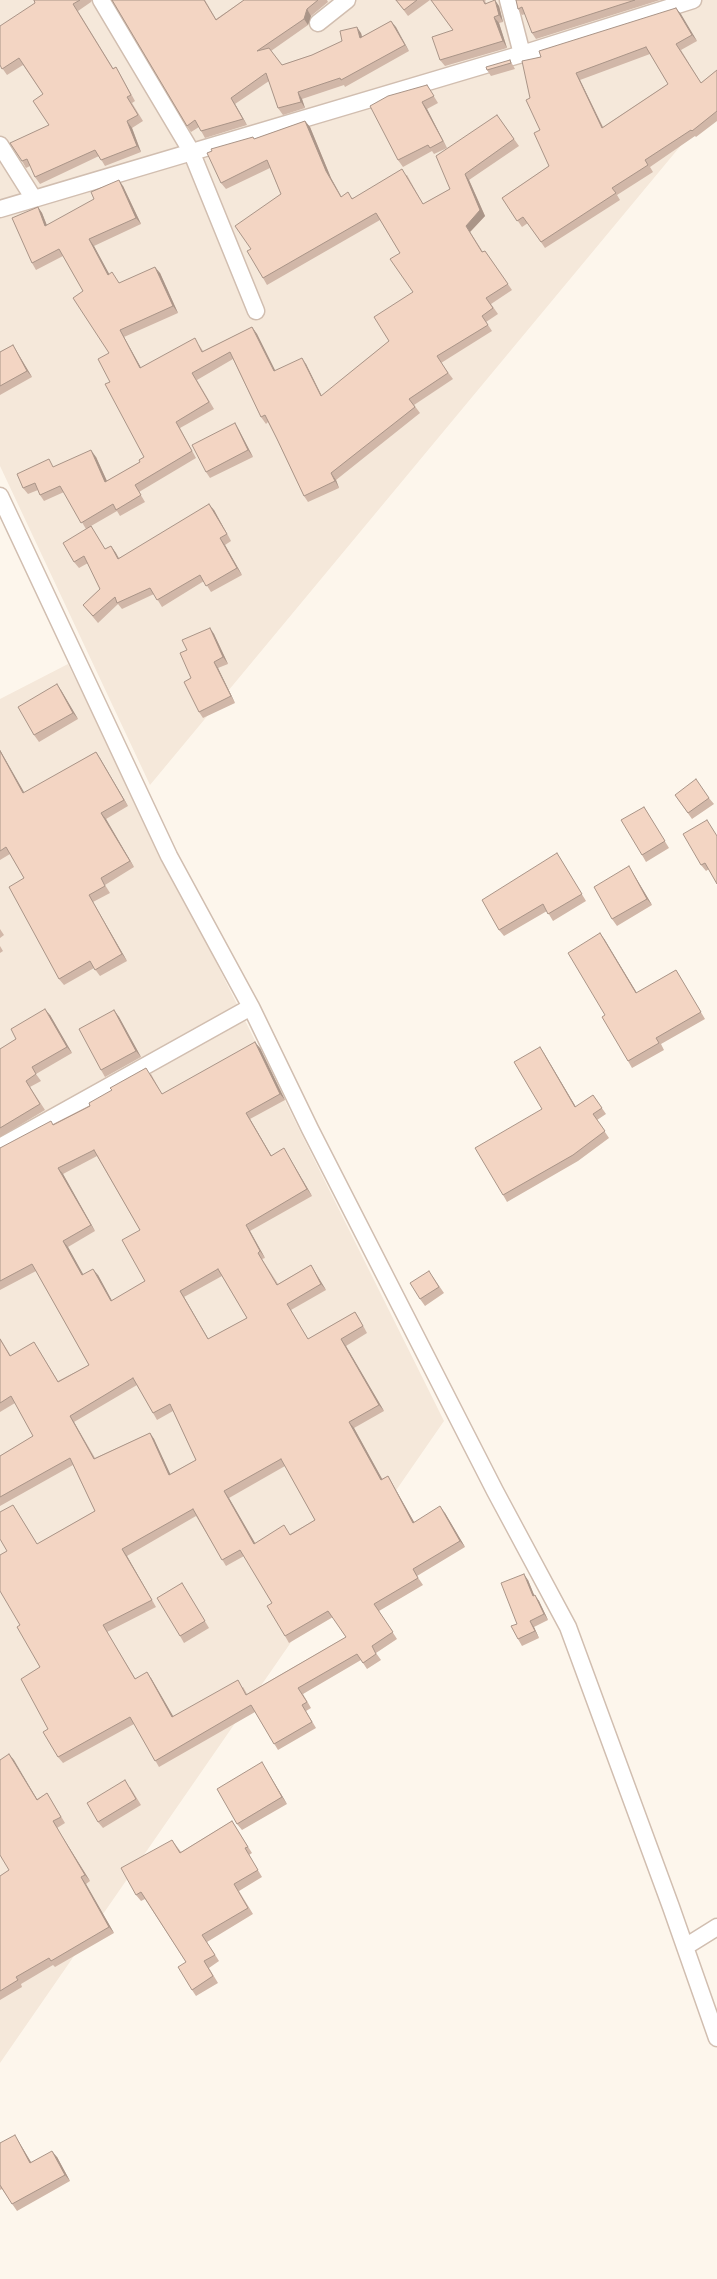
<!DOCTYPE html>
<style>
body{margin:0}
canvas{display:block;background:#fdf6ec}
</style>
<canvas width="717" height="2279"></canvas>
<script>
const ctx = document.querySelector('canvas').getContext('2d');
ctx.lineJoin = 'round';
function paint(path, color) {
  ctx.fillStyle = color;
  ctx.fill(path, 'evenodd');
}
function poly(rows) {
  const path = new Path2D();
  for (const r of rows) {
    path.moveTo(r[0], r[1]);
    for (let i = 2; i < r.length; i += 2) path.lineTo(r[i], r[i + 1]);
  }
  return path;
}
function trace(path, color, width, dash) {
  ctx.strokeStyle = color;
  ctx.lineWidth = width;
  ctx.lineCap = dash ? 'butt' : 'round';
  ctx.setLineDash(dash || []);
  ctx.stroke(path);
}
const residential = poly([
 [0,0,717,0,717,102,150,785,0,466],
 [68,664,444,1421,0,2063,0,699]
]);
const street = poly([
 [101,0,191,151,256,311],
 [508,0,522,54],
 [318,23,347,0],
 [0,145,34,199],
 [0,209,522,54,693,0],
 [0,496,169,856,251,1007,310,1129,495,1491,568,1627,671,1907,717,2038],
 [0,1147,251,1007],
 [685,1947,717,1927]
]);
const wall = poly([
 [34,0,92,0,91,2,78,11,113,68,116,67,120,74,135,101,132,103,143,121,132,128,141,152,105,166,99,156,40,184,35,177,30,166,26,168,22,161,49,125,43,94,23,65,7,75,0,65,35,3],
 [112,0,205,0,216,19,244,0,327,0,328,2,311,16,308,25,271,51,282,65,312,55,361,33,362,37,391,21,409,51,345,87,344,85,302,99,305,108,283,115,278,108,269,81,235,104,247,125,205,138,199,127,191,132,187,126],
 [396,0,430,0,408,16],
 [431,0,486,0,485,1,486,3,499,6,503,22,499,23,507,48,445,66,440,60,453,30],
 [516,0,660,0,536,39,532,33,525,14,522,15,518,9],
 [676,8,697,41,681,50,701,83,717,70,717,121,696,137,695,136,650,167,653,172,617,195,620,200,545,248,528,223,522,227,502,198,549,166,540,130,530,98,541,57],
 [650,54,668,84,603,127,580,80],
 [510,60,515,69,491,76,487,70],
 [427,85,438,103,427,109,447,148,434,154,432,151,403,167,398,160],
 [497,115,519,146,469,180,485,216,470,232,483,252,485,251,512,290,491,304,498,314,486,322,492,331,441,363,453,379,414,405,420,413,336,480,339,488,308,502,304,496,277,439,268,422,266,424,261,417,233,359,197,380,214,409,180,428,196,458,139,492,145,502,120,516,117,511,91,526,105,549,111,546,119,558,214,510,231,541,225,545,242,575,211,592,204,581,162,607,154,594,122,609,118,604,98,623,83,605,100,589,88,563,79,568,74,562,86,529,64,492,44,501,40,495,38,490,28,494,23,488,54,467,96,457,107,481,140,462,144,457,110,382,109,353,83,291,63,256,36,270,32,263,38,207,42,213,47,226,123,186,141,224,94,246,109,274,119,283,160,273,178,313,124,337,141,368,199,345,203,351,252,327,257,334,275,371,306,364,322,396,389,341,413,292,400,253,380,220,267,285,263,278,251,249,281,194,270,168,226,189,221,183,254,139,305,121,310,127,331,178,341,196,353,198,407,175,423,204,450,189],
 [13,345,32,377,0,395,0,352],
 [235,423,239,430,253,457,210,478,206,472],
 [210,628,214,634,228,664,218,668,235,703,203,718,199,712,191,678,187,650],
 [61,690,78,719,39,742,34,735],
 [0,750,24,793,96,752,128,806,106,819,134,867,105,885,110,893,93,902,127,961,100,976,94,968,64,985,59,979,24,878,10,854,0,860],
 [675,795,709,798,714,804,692,819],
 [644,807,669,848,646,862,642,855],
 [712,827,709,869,706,871,701,865],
 [557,853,586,901,553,921,547,911,504,936,499,930],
 [633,873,652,905,617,926,612,919],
 [0,929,4,935,0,938],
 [600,933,637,993,676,970,705,1019,661,1044,664,1050,632,1068,628,1061,605,1015],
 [0,946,3,951,0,953],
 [114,1010,119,1017,141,1057,105,1077,101,1070],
 [50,1015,72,1053,36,1074,41,1081,30,1087,45,1110,0,1137,0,1049,16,1039],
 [540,1047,576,1107,593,1095,606,1114,597,1120,609,1138,578,1161,507,1202,503,1195,542,1109],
 [260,1048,285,1100,250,1119,271,1155,288,1155,312,1196,250,1231,265,1258,262,1259,278,1284,311,1265,326,1290,291,1310,308,1339,355,1312,359,1318,367,1333,346,1346,384,1411,354,1428,382,1479,388,1476,392,1483,414,1522,445,1513,465,1547,417,1576,423,1585,379,1611,397,1639,376,1653,381,1660,367,1669,361,1660,303,1694,311,1708,306,1711,316,1728,278,1750,255,1712,159,1767,134,1724,63,1763,58,1757,48,1729,40,1667,20,1625,7,1551,13,1505,37,1544,95,1511,73,1465,0,1506,0,1456,33,1436,15,1403,0,1412,0,1338,11,1356,34,1342,58,1381,89,1365,36,1271,0,1290,0,1148,53,1124,151,1074,162,1094],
 [97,1156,140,1230,145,1281,112,1301,98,1275,83,1275,68,1247,95,1231,63,1174],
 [222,1276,247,1318,208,1339,184,1297],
 [137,1385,157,1420,173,1411,196,1460,170,1474,154,1439,150,1433,95,1458,74,1422],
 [285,1466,315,1520,290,1534,255,1543,229,1498],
 [196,1516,226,1566,244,1556,272,1603,285,1636,289,1643,333,1617,346,1637,247,1694,243,1687,173,1716,151,1678,135,1678,107,1632,156,1607,127,1556],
 [433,1277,444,1293,425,1306,420,1299],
 [528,1580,534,1595,539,1601,548,1620,534,1627,539,1638,522,1646,518,1639,517,1624],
 [182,1583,209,1628,184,1643,180,1636],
 [9,1754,37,1799,47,1793,65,1823,57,1828,90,1881,86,1884,114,1933,55,1967,53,1965,21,1984,22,1987,0,2000,0,1876,9,1870],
 [266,1769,287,1804,242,1830,237,1824],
 [130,1787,141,1805,103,1828,98,1822],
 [232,1821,252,1853,249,1855,262,1877,239,1891,253,1914,207,1942,219,1961,209,1968,218,1983,196,1996,192,1990,186,1962,145,1899,141,1901,136,1895,172,1840,181,1852],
 [19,2142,31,2162,57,2157,70,2181,17,2211,2,2189,0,2190,0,2143]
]);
const shadedWall = poly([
 [495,0,499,6,503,22,499,15],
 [676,8,681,14,697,41,692,35],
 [307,9,311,16,308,25,304,19],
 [494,17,499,23,507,48,503,41],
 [391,21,396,27,409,51,405,45],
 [357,27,361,33,364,45,360,38],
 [576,73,580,80,606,134,602,128],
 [298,92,302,99,305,108,301,102],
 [231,98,235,104,247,125,243,119],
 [422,102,427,109,447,148,443,141],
 [127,121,132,128,141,152,137,146],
 [305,121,310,127,331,178,345,203,326,171],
 [465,174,469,180,485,216,470,232,487,259,466,226],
 [119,180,123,186,141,224,136,218],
 [38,207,42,213,50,233,45,226],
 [89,239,94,246,113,281,108,275],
 [155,267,160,273,178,313,173,306],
 [252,327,257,334,279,378,274,371],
 [120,330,124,337,145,375,140,368],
 [13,345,17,352,32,377,27,371],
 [302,358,306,364,325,403,321,396],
 [235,423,239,430,253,457,248,450],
 [91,450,96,457,110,488,105,482],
 [331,473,336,480,339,488,335,481],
 [209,504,214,510,231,541,227,534],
 [220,538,225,545,242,575,237,568],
 [111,546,116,553,122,565,118,559],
 [210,628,214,634,228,664,223,657],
 [214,662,218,668,235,703,231,696],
 [57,684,61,690,78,719,73,713],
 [0,750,28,799,23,793,0,751],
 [96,752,100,758,128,806,124,800],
 [101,813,106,819,134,867,130,861],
 [629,866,633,873,652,905,647,899],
 [89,895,93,902,127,961,122,954],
 [600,933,605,940,641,1000,636,993],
 [45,1009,50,1015,72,1053,67,1047],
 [114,1010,119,1017,141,1057,136,1051],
 [255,1042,260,1048,285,1100,280,1094],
 [540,1047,544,1053,580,1114,575,1107],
 [246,1113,250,1119,275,1162,271,1156],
 [284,1148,288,1155,312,1196,307,1189],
 [58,1168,63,1174,95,1231,91,1225],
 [246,1225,250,1231,265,1258,260,1251],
 [63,1241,68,1247,87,1281,82,1275],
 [311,1265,315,1272,326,1290,321,1284],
 [93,1269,98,1275,116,1308,111,1301],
 [180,1291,184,1297,212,1345,208,1339],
 [341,1339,346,1346,384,1411,379,1405],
 [70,1416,74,1422,98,1465,94,1459],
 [349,1422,354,1428,386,1486,381,1480],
 [150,1433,154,1439,174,1482,169,1475],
 [388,1476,392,1483,418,1529,413,1523],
 [224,1491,229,1498,259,1550,254,1544],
 [440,1506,445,1513,465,1547,460,1541],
 [122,1549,127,1556,156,1607,152,1600],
 [524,1574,528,1580,537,1602,533,1596],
 [535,1595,539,1601,548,1620,544,1614],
 [530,1621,534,1627,539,1638,535,1631],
 [147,1672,151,1678,177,1723,172,1717],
 [9,1754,14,1760,41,1806,37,1800],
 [262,1762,266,1769,287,1804,282,1797],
 [53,1821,57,1828,90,1881,85,1875],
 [81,1877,86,1884,114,1933,109,1927],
 [15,2135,19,2142,35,2169,30,2163],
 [52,2151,57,2157,70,2181,65,2175]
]);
const building = poly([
 [34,0,80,0,73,4,113,69,116,67,131,95,127,97,138,115,127,121,137,146,101,160,95,150,35,177,27,159,22,161,10,143,49,125,33,101,43,94,19,58,2,69,0,65,0,26,35,3,34,0],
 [112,0,204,0,216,20,244,0,318,0,307,9,304,19,257,51,269,48,282,65,312,55,342,41,340,31,357,27,360,38,391,21,405,45,341,80,340,78,298,92,301,102,278,108,266,73,231,98,243,119,201,131,195,120,187,126,112,0],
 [396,0,417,0,404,10,396,0],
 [431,0,483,0,485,4,495,0,499,15,494,17,503,41,440,60,432,37,453,30,431,0],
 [516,0,635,0,532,33,522,7,518,9,516,0],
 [676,8,692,35,676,44,701,83,717,70,717,111,692,131,691,130,645,160,648,165,612,188,616,193,541,242,523,217,517,221,502,198,549,166,534,133,540,130,526,100,530,98,522,61,541,57,539,51,676,8],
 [646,47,668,84,602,128,576,73,646,47],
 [510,60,511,63,487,70,486,67,510,60],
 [427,85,434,96,422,102,443,141,430,148,428,145,398,160,370,106,388,96,427,85],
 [497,115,514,139,465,174,480,210,466,226,482,252,485,251,508,284,486,298,493,308,482,316,488,325,437,356,448,373,409,399,415,407,331,473,335,481,304,496,277,439,265,415,261,417,230,352,192,373,209,402,176,422,192,451,135,485,141,495,116,510,113,504,81,523,60,486,40,495,35,483,23,488,17,474,49,459,53,467,91,450,105,482,140,462,139,460,144,457,105,384,110,382,98,359,109,353,73,298,83,291,59,249,32,263,12,218,38,207,45,226,94,199,91,192,119,180,136,218,89,239,108,275,112,272,119,283,155,267,173,306,120,330,140,368,195,338,202,352,252,327,274,371,302,358,321,396,389,341,374,317,413,292,390,259,400,253,376,213,263,278,247,251,251,249,235,226,281,194,267,160,221,183,207,153,212,151,211,149,253,137,254,139,305,121,326,171,341,197,348,192,352,199,402,169,423,204,450,189,436,156,497,115],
 [13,345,27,371,0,386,0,352,13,345],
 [235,423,248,450,206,472,192,445,235,423],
 [209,504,227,534,220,538,237,568,206,586,200,575,157,600,150,588,117,603,115,597,93,616,83,605,100,589,84,556,74,562,63,543,91,526,105,549,111,546,118,559,209,504],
 [210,628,223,657,214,662,231,696,199,712,184,682,191,678,180,653,187,650,182,640,210,628],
 [57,684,73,713,34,735,18,707,57,684],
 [0,751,23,793,96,752,124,800,101,813,130,861,101,878,105,886,89,895,122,954,95,970,90,961,59,979,9,887,24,878,6,847,0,851,0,751],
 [696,779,709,798,688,813,675,795,696,779],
 [644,807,665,841,642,855,621,820,644,807],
 [707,820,717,836,717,884,705,863,701,865,683,834,707,820],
 [557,853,582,894,548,914,543,904,499,930,482,900,557,853],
 [629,866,647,899,612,919,594,887,629,866],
 [600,933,636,993,676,970,701,1012,656,1038,659,1043,628,1061,602,1017,605,1015,568,953,600,933],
 [45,1009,67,1047,32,1067,36,1074,26,1081,40,1104,0,1128,0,1049,16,1039,11,1029,45,1009],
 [114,1010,136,1051,101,1070,79,1029,114,1010],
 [255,1042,280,1094,246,1113,271,1156,284,1148,307,1189,246,1225,260,1251,258,1253,277,1285,311,1265,321,1284,287,1304,308,1339,355,1312,363,1326,341,1339,379,1405,349,1422,381,1480,388,1476,413,1523,440,1506,460,1541,413,1569,418,1578,374,1604,393,1632,372,1646,376,1654,363,1663,357,1654,298,1688,307,1702,302,1705,312,1722,274,1744,251,1705,155,1761,130,1717,58,1757,43,1732,48,1729,21,1679,40,1667,17,1627,20,1625,0,1591,0,1555,7,1551,0,1539,0,1512,13,1505,37,1544,95,1511,70,1458,0,1497,0,1456,33,1436,11,1396,0,1403,0,1339,10,1356,34,1342,58,1382,89,1365,32,1264,0,1281,0,1148,51,1121,53,1125,90,1106,89,1103,112,1090,110,1088,146,1068,162,1094,255,1042],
 [94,1150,140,1230,122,1240,145,1281,111,1301,93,1269,82,1275,63,1241,91,1225,58,1168,94,1150],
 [218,1269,247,1318,208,1339,180,1291,218,1269],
 [133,1378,153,1413,170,1404,196,1460,169,1475,150,1433,94,1459,70,1416,133,1378],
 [281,1459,315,1520,290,1535,284,1525,254,1544,224,1491,281,1459],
 [193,1509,222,1560,240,1550,272,1603,267,1606,285,1636,328,1611,346,1637,246,1695,238,1680,172,1717,147,1672,135,1679,103,1625,152,1600,122,1549,193,1509],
 [540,1047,575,1107,593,1095,602,1108,593,1114,605,1131,573,1155,503,1195,475,1148,542,1109,514,1062,540,1047],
 [429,1271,439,1287,420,1299,410,1283,429,1271],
 [524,1574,533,1596,535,1595,544,1614,530,1621,535,1631,518,1639,511,1626,517,1624,501,1583,524,1574],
 [182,1583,205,1621,180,1636,157,1598,182,1583],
 [9,1754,37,1800,47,1793,61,1817,53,1821,85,1875,81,1877,109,1927,51,1961,49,1958,16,1977,18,1980,0,1991,0,1876,9,1870,0,1855,0,1760,9,1754],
 [262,1762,282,1797,237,1824,217,1789,262,1762],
 [125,1780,136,1799,98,1822,87,1803,125,1780],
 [232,1821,248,1847,245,1848,258,1870,234,1884,248,1908,202,1935,215,1955,204,1961,213,1976,192,1990,178,1967,186,1962,141,1892,136,1895,121,1868,172,1840,180,1853,232,1821],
 [15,2135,30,2163,52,2151,65,2175,12,2204,0,2185,0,2143,15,2135]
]);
paint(residential, '#f5e8da');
trace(street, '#d1beb0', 19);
trace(street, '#fff', 16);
paint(wall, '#d1b7a8');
paint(shadedWall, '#aa9588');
paint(building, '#f3d5c3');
trace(building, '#aa9588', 1);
</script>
